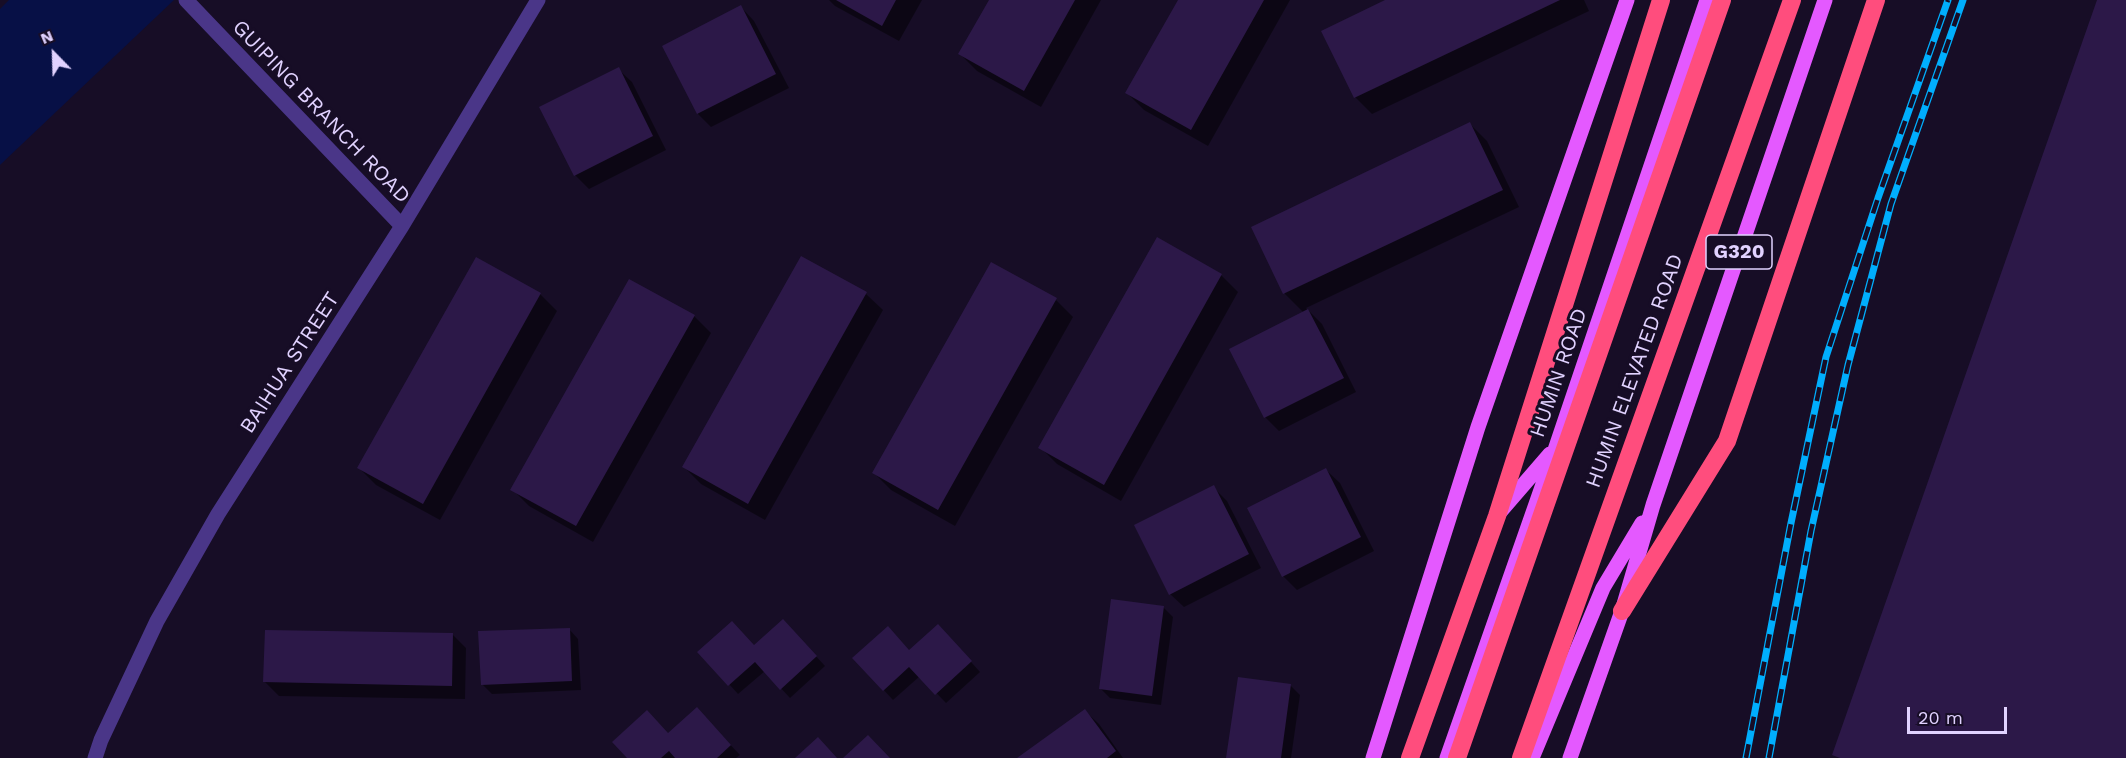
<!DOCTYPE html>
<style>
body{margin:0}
#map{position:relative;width:2126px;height:758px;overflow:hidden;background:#170d26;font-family:"Work Sans",sans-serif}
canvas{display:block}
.north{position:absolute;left:24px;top:24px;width:60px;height:60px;-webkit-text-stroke:4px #170d26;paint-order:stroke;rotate:337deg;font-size:16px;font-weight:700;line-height:24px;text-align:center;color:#e1d2ff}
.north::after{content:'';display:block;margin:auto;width:21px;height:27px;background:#e1d2ff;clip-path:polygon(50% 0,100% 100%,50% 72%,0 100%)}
.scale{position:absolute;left:1907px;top:707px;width:100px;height:27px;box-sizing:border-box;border:3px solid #e1d2ff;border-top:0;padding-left:8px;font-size:18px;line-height:21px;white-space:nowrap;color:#e1d2ff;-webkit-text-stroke:4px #170d26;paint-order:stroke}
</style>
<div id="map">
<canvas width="2126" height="758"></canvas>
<div class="north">N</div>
<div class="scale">20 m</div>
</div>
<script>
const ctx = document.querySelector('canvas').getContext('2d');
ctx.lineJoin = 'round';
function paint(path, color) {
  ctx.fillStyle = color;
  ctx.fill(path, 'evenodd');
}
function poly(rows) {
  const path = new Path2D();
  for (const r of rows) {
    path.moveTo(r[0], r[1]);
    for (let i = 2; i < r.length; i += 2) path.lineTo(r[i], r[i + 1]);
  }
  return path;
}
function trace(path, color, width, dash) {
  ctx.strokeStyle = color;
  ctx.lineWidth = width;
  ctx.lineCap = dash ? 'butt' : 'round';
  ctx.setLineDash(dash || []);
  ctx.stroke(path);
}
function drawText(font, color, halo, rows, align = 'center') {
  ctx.font = font + ' "Work Sans",sans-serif';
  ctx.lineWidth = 6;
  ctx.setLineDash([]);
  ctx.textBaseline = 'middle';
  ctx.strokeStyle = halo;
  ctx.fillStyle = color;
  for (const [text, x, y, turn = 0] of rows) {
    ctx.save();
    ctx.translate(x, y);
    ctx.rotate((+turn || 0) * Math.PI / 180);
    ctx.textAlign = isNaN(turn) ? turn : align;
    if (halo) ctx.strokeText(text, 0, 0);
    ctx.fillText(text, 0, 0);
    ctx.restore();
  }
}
const water = poly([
 [9,0,174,0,0,165,0,9]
]);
const shadow = poly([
 [829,0,922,0,899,41,835,6],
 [990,0,1101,0,1041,107,977,71,960,54],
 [1179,0,1290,0,1208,146,1144,110,1127,93],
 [1389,0,1584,0,1589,11,1372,114,1355,97],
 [741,7,754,21,789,88,711,127,698,114,664,46],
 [618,69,632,82,666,150,589,189,575,175],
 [1470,124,1487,141,1519,207,1306,308,1322,324,1356,392,1279,431,1265,417,1304,313,1285,294,1253,228],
 [476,259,540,294,557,311,440,520,376,485,359,468],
 [1221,275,1238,292,1121,501,1057,464,1040,447],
 [866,294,883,310,765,520,701,484,684,467],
 [1056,300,1073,317,955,526,891,490,874,473],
 [694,316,711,333,593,542,529,506,512,489],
 [1326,470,1340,483,1374,551,1297,590,1283,576],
 [1213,487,1227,501,1261,568,1184,607,1170,594],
 [1163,607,1173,617,1161,705,1110,698,1100,688],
 [569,629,578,639,581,690,492,694,482,684],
 [792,630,825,666,790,698,765,671,738,694,700,652,755,646],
 [452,634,466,648,465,699,279,696,265,682],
 [947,635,980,672,946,703,920,676,893,700,854,658,910,652],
 [1290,685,1300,695,1291,758,1228,758],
 [1085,711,1099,724,1123,758,1020,758],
 [706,719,740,755,736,758,629,758,669,735]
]);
const building = poly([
 [836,0,896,0,882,26],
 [989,0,1075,0,1024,91,958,54],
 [1178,0,1264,0,1191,130,1125,93],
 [1385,0,1560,0,1354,98,1321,31],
 [2097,0,2126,0,2126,758,1840,758,1832,755],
 [741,5,776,74,697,114,662,46],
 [619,67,653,136,574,176,539,107],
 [1470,122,1503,190,1283,294,1251,227],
 [1157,237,1222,274,1104,485,1038,448],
 [801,256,867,292,748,504,682,467],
 [476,257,541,293,423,504,357,468],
 [991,262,1057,298,938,510,872,473],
 [629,279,695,315,576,526,510,490],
 [1308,309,1344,378,1264,418,1229,349],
 [1326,468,1361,537,1282,577,1247,508],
 [1214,485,1249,554,1169,595,1134,525],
 [1111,599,1164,606,1152,696,1099,689],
 [783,619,817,656,780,690,755,662,728,686,697,652,732,621,754,645],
 [938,624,972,661,935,695,909,667,883,691,852,658,888,626,909,650],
 [570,628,572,681,481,685,478,631],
 [265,630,453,633,452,686,263,682],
 [1238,677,1291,684,1281,758,1226,758],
 [697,707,731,745,717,758,675,758,669,751,661,758,627,758,612,742,647,710,668,733],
 [1085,709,1116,751,1107,758,1017,758],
 [868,735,890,758,843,758],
 [818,737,837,758,795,758]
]);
const minor = poly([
 [186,0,402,226],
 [95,758,101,740,157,621,218,514,402,226,538,0]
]);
const major = poly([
 [1499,513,1550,454],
 [1373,758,1478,427,1627,0],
 [1447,758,1556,447,1707,0],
 [1532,758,1603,588,1642,523],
 [1570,758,1622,611,1653,505,1825,0]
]);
const highway = poly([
 [1622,611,1727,441,1876,0],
 [1410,758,1497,516,1661,0],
 [1457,758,1722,0],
 [1521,758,1792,0]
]);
const rail = poly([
 [1746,758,1791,523,1826,357,1878,198,1948,0],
 [1769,758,1811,531,1848,365,1891,204,1963,0]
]);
const shields = [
 [1739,252,66]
];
const shieldNames = [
 ["G320",1739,252]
];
const streetNames = [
 ["GUIPING BRANCH ROAD",321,112,46],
 ["BAIHUA STREET",290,363,-57],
 ["HUMIN ELEVATED ROAD",1635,371,-70],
 ["HUMIN ROAD",1559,373,-71]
];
paint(water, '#071046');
paint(shadow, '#0007');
paint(building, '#2c1848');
trace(minor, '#4a3688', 15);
trace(major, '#e459ff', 15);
trace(highway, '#ff4d7d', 18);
trace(rail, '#00aefd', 7);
trace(rail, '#170d26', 4.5, [14]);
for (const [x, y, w] of shields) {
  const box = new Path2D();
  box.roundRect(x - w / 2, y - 17, w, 34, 4.5);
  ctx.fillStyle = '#170d26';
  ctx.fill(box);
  trace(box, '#e1d2ff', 1.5);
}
drawText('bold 20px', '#e1d2ff', null, shieldNames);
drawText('21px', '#e1d2ff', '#170d26', streetNames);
</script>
